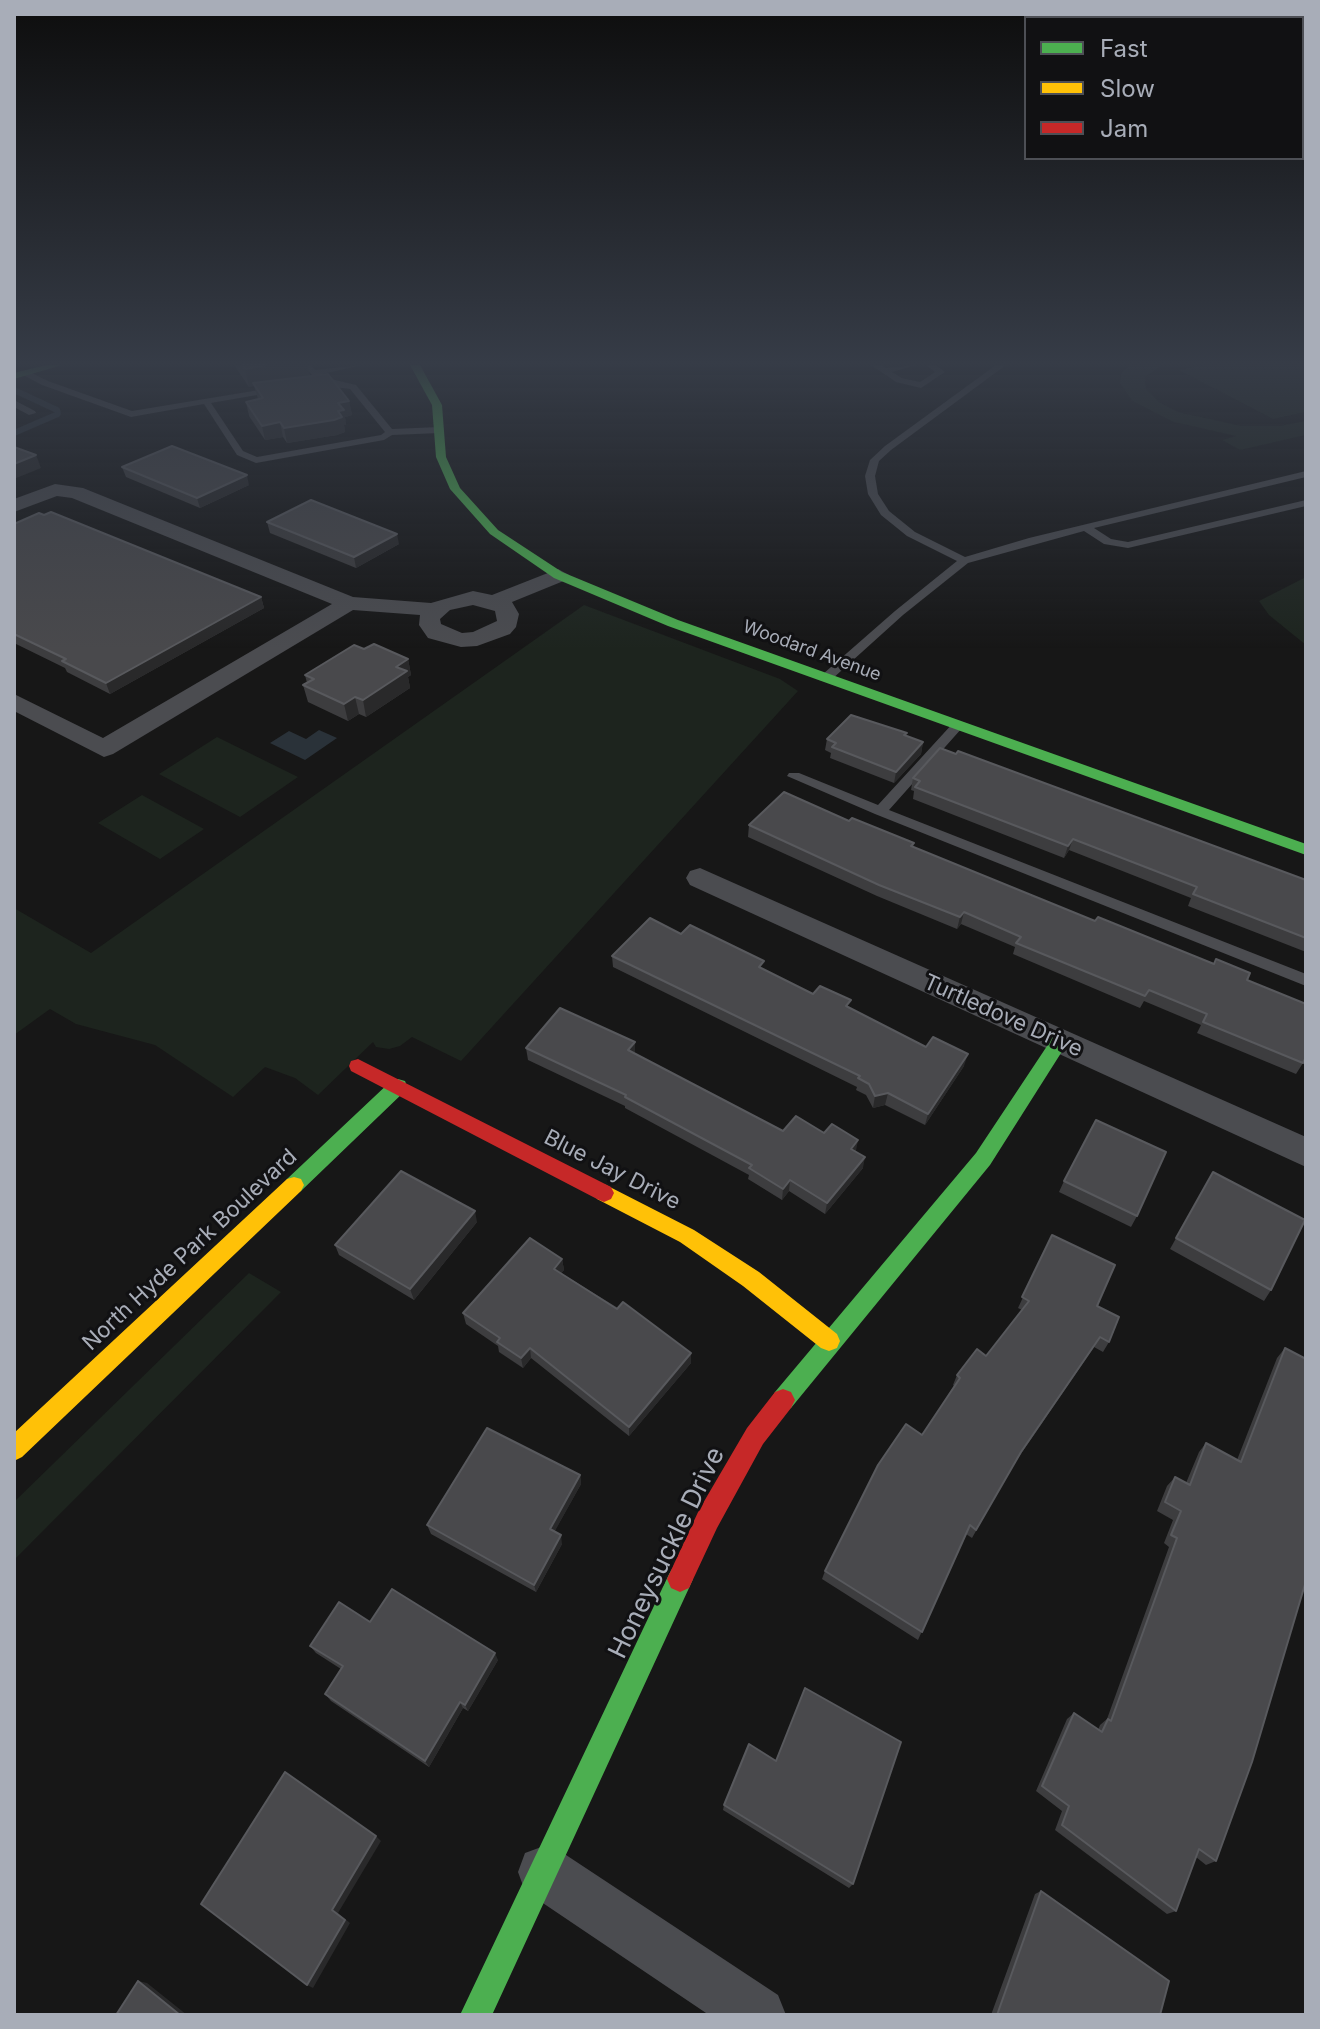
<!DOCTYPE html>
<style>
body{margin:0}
#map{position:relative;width:1320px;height:2029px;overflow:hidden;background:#171717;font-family:Inter,sans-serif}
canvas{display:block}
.frame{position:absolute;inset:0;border:16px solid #a8adb8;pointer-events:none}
.legend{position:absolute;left:1024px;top:16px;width:280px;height:144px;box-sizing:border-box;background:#111113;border:2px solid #4d4f55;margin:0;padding:10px 14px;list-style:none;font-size:24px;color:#a8adb8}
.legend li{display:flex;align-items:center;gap:16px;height:40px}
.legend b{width:40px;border:2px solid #4d4f55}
</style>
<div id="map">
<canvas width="1320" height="2029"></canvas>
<div class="frame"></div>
<ul class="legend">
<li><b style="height:10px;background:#4caf50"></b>Fast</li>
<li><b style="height:10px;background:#ffc107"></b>Slow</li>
<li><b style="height:10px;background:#c62828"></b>Jam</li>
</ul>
</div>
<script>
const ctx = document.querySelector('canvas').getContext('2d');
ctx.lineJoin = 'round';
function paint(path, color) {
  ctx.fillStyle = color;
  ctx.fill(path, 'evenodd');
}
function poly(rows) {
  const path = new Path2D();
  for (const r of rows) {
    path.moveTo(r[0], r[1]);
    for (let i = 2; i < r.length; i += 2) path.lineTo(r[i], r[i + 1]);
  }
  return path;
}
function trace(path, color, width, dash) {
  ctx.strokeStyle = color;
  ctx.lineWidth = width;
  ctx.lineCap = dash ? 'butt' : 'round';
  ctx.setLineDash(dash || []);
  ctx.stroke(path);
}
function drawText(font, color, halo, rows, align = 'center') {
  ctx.font = font + ' Inter,sans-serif';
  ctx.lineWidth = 6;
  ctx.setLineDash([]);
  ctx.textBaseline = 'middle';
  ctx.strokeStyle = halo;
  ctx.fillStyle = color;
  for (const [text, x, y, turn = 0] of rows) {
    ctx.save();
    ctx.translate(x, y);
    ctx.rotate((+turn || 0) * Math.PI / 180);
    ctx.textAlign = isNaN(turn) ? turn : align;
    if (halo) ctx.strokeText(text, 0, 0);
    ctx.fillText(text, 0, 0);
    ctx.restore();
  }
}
const green = poly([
 [1129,365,1162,365,1145,377,1146,389,1159,402,1178,412,1241,426,1279,426,1306,421,1306,435,1240,450,1222,440,1236,436,1174,422,1132,401,1120,383,1121,374],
 [1205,365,1306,365,1306,412,1273,419,1179,370],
 [1306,577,1306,645,1269,615,1259,601],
 [584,605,780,679,798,691,461,1061,412,1037,400,1046,389,1049,376,1047,373,1042,318,1095,295,1078,265,1067,233,1097,155,1045,76,1024,50,1009,14,1035,14,908,91,953],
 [217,737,298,777,240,817,159,774],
 [142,795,204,829,160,859,98,823],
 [249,1273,281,1292,14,1560,14,1502]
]);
const water = poly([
 [319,730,337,738,305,760,270,743,289,731,306,739]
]);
const stream = poly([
 [14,390,57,410,58,414,14,433]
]);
const lane = poly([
 [303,365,311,365,315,370,362,365,313,376,303,365],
 [871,365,881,365,886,368,916,365,892,372,902,378,920,382,935,372,926,365,936,365,945,372,921,388,896,382,871,365],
 [996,365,1006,365,891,450,879,461,875,476,878,494,889,511,915,532,965,557,1029,538,1306,471,1306,477,1094,528,1111,539,1128,542,1306,500,1306,506,1128,548,1104,544,1084,531,968,563,903,615,831,680,823,680,823,674,895,611,957,561,907,536,881,515,868,494,865,476,870,460,885,446,996,365],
 [26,370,48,381,132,411,277,387,277,391,274,392,211,403,243,451,257,457,381,435,385,432,350,389,310,384,309,382,313,379,331,379,356,385,392,429,439,427,444,430,439,433,392,435,384,440,256,463,237,455,204,404,131,417,42,385,23,375,22,373,26,370],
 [14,400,35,411,36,413,29,415,14,407,14,400],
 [958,721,964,725,962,728,889,810,1306,974,1306,986,875,814,787,776,789,773,799,773,878,805,954,722,958,721]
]);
const street = poly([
 [55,484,83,488,353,597,431,603,473,591,492,595,558,569,569,575,566,580,512,602,519,614,516,627,510,634,477,646,461,647,428,638,419,625,420,615,353,610,113,754,104,757,14,711,14,694,103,738,332,604,72,498,57,496,14,512,14,499,55,484],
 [473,605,495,611,497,621,473,632,462,633,441,624,440,619,450,610,473,605],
 [700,868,1306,1137,1306,1167,690,885,686,878,690,871,700,868],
 [544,1846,563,1853,778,1995,786,2015,709,2015,525,1891,518,1872,525,1853,544,1846]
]);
const fast = poly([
 [46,365,62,365,14,379,14,373,46,365],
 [410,365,420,365,442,405,446,457,460,488,498,530,562,572,678,620,1306,844,1306,855,668,626,554,578,490,534,450,489,436,457,432,405,410,365],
 [1059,1035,1065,1037,1068,1042,990,1165,791,1408,783,1411,775,1408,771,1400,775,1392,976,1153,1053,1037,1059,1035],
 [398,1079,405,1081,407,1086,405,1091,301,1191,294,1193,287,1191,284,1185,287,1179,391,1081,398,1079],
 [680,1566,689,1570,693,1579,689,1588,492,2015,460,2015,671,1570,680,1566]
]);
const slow = poly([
 [294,1177,301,1179,304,1185,301,1191,22,1457,14,1461,14,1433,287,1179,294,1177],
 [604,1184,694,1230,759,1272,837,1334,840,1341,837,1348,829,1351,821,1348,743,1286,680,1242,597,1199,594,1193,597,1187,604,1184]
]);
const jam = poly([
 [358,1059,611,1187,614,1193,611,1199,604,1202,597,1199,351,1071,349,1066,351,1061,358,1059],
 [783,1389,791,1392,795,1400,791,1408,763,1444,717,1528,689,1588,680,1592,671,1588,667,1579,699,1510,747,1428,775,1392,783,1389]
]);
const wall = poly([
 [234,365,307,365,310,376,349,401,352,415,345,417,346,425,344,425,345,432,337,435,287,443,283,437,265,440,249,416,246,402,258,399,254,386,249,387],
 [122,467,249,485,200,508,126,477],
 [267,522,399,544,356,568,270,533],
 [14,524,261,597,264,608,110,694,67,672,65,668,14,643],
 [364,649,408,659,411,675,408,677,410,688,366,717,359,714,348,721,308,702,303,685,307,683,305,675],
 [906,736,923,742,921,754,894,783,830,758,831,753,825,750,827,739],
 [913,778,1306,880,1306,952,1188,906,1191,898,1069,850,1064,858,913,799,914,791,911,790],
 [849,821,914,843,913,847,1095,921,1247,980,1306,1004,1306,1064,1303,1063,1296,1074,1197,1033,1201,1025,1144,1001,1140,1008,1013,954,1015,947,961,924,957,929,877,896,748,837,749,825],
 [681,934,763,970,813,994,850,1008,964,1066,925,1125,885,1105,873,1108,866,1095,856,1090,857,1087,613,967,612,956],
 [526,1048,635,1054,783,1131,856,1152,863,1168,825,1214,789,1191,782,1200,748,1179,749,1175,625,1108,625,1106,528,1060],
 [1213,1172,1271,1290,1264,1301,1170,1249],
 [1064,1181,1137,1216,1131,1227,1059,1192],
 [477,1222,414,1300,339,1255,335,1245],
 [1052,1235,1097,1306,1109,1342,1103,1352,1094,1347,1016,1461,972,1538,966,1534,918,1640,822,1579,825,1571,922,1435,954,1386,953,1385,957,1375,986,1356,1022,1310,1018,1308],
 [562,1259,564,1270,561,1273,691,1353,691,1363,629,1436,531,1358,523,1368,499,1352,498,1346,466,1324,463,1313],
 [1285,1348,1305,1358,1306,1354,1306,1581,1216,1861,1206,1865,1196,1857,1176,1911,1167,1914,1055,1830,1062,1811,1036,1791,1067,1719,1074,1713,1098,1730,1100,1725,1107,1719,1169,1547,1164,1543,1173,1520,1157,1511,1167,1486,1175,1477,1186,1483,1199,1452,1206,1443,1237,1460,1277,1358],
 [580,1475,581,1484,554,1532,562,1544,536,1592,431,1534,427,1525],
 [370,1622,498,1660,468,1711,463,1708,429,1767,331,1701,325,1694,341,1669,316,1653,310,1646],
 [724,1805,853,1884,849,1888,723,1810],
 [1041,1891,1160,2015,991,2015,1035,1894]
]);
const shadedWall = poly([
 [266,365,307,365,310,377,253,383,254,386,249,387,245,369],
 [349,401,352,415,345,417,346,425,344,425,345,432,337,435,287,443,284,428,338,411,338,403],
 [280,422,283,437,265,440,262,426],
 [36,455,41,468,14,479,14,464],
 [247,475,249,485,200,508,197,498],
 [397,534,399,544,356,568,354,557],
 [261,597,264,608,110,694,106,683],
 [408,659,411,675,408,677,410,688,366,717,363,700,396,667],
 [355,697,359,714,348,721,344,704],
 [923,742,921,754,894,783,896,772],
 [1073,839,1069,850,1064,858,1068,846],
 [964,912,961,924,957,929,960,917],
 [635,1042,635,1053,628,1050],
 [968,1054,964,1066,925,1125,928,1114],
 [888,1093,885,1105,873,1108,875,1096],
 [858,1140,856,1151,849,1160,851,1149],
 [865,1157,863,1168,825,1214,827,1203],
 [790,1180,789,1191,782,1200,783,1189],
 [475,1211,477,1222,414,1300,410,1289],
 [562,1259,564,1270,556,1279,554,1269],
 [1100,1337,1016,1461,972,1538,1021,1452],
 [530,1348,531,1358,523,1368,521,1358],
 [691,1353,691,1363,629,1436,629,1427],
 [580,1475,581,1484,551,1538,550,1529],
 [561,1535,562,1544,536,1592,534,1585],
 [495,1653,498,1660,468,1711,465,1705],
 [460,1702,463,1708,429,1767,425,1761],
 [376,1836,381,1841,338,1913,350,1923,313,1988,307,1985,332,1910],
 [138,1981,147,1983,187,2015,180,2015]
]);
const building = poly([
 [242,365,266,365,245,369,242,365],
 [328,374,349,401,338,403,344,410,338,411,342,417,334,420,284,428,280,422,262,426,246,402,263,398,253,383,328,374],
 [172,446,247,475,197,498,122,467,172,446],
 [14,447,36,455,14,464,14,447],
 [311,500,397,534,354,557,267,522,311,500],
 [51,512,261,597,106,683,62,661,66,659,14,634,14,524,39,513,44,515,51,512],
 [374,644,408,659,396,667,407,671,363,700,355,697,344,704,303,685,314,679,305,675,354,645,364,649,374,644],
 [851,715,907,733,904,735,923,742,896,772,832,747,836,743,827,739,851,715],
 [940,748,956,754,958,751,1306,880,1306,938,1193,894,1197,887,1073,839,1068,846,915,787,920,781,913,778,940,748],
 [784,792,849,821,852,818,914,843,911,846,1095,921,1098,917,1214,964,1216,959,1250,973,1247,980,1306,1004,1306,1057,1303,1063,1203,1022,1207,1014,1149,990,1145,996,1016,943,1021,937,964,912,960,917,879,885,749,825,784,792],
 [650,918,681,934,690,925,764,961,759,967,813,994,820,986,851,1000,846,1006,926,1047,933,1037,968,1054,928,1114,888,1093,875,1096,869,1084,858,1078,860,1076,612,956,650,918],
 [560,1008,635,1042,628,1050,783,1131,796,1116,824,1133,832,1124,858,1140,851,1149,865,1157,827,1203,790,1180,783,1189,749,1168,752,1165,625,1097,626,1095,526,1048,560,1008],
 [1096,1120,1166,1152,1137,1216,1064,1181,1096,1120],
 [401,1171,475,1211,410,1289,335,1245,401,1171],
 [1213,1172,1305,1220,1271,1290,1176,1238,1213,1172],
 [1052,1235,1115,1265,1097,1306,1119,1317,1109,1342,1100,1337,1021,1452,976,1530,970,1525,922,1632,825,1571,878,1465,906,1424,922,1435,960,1378,957,1375,977,1349,986,1356,1029,1301,1022,1297,1052,1235],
 [530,1238,562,1259,554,1269,617,1309,623,1302,691,1353,629,1427,530,1348,521,1358,497,1342,500,1338,463,1313,530,1238],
 [1285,1348,1306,1359,1306,1581,1252,1762,1216,1861,1199,1849,1176,1911,1062,1825,1069,1806,1042,1786,1074,1713,1102,1732,1108,1719,1111,1721,1177,1538,1171,1535,1181,1511,1165,1502,1175,1477,1190,1485,1206,1443,1241,1462,1285,1348],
 [487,1428,580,1475,550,1529,561,1535,534,1585,427,1525,487,1428],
 [392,1589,495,1653,465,1705,460,1702,425,1761,325,1694,343,1666,310,1646,339,1602,370,1622,392,1589],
 [805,1688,901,1742,853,1884,724,1805,749,1744,776,1761,805,1688],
 [285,1772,376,1836,332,1910,345,1920,307,1985,201,1904,285,1772],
 [1041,1891,1169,1981,1160,2015,997,2015,1041,1891],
 [138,1981,180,2015,116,2015,138,1981]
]);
const farStreetnames = [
 ["Woodard Avenue",812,651,20]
];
const streetNames = [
 ["Turtledove Drive",1003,1016,24],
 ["Blue Jay Drive",612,1170,27],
 ["North Hyde Park Boulevard",190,1250,-43]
];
const nearStreetnames = [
 ["Honeysuckle Drive",667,1553,-64]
];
paint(green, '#1d241e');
paint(water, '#2a3239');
trace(stream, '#2a3239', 6);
paint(lane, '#4b4c50');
paint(street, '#4b4c50');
paint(fast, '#4caf50');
paint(slow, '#ffc107');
paint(jam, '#c62828');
paint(wall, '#3d3d3f');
paint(shadedWall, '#29292a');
paint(building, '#49494c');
trace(building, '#58595d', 2);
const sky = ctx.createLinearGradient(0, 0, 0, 649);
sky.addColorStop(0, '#0d0d0d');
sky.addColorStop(0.56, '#363c47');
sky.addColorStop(1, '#363c4700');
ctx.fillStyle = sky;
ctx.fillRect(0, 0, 1320, 649);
drawText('18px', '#a8adb8', '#111113', farStreetnames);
drawText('22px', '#a8adb8', '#111113', streetNames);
drawText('26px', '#a8adb8', '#111113', nearStreetnames);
</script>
